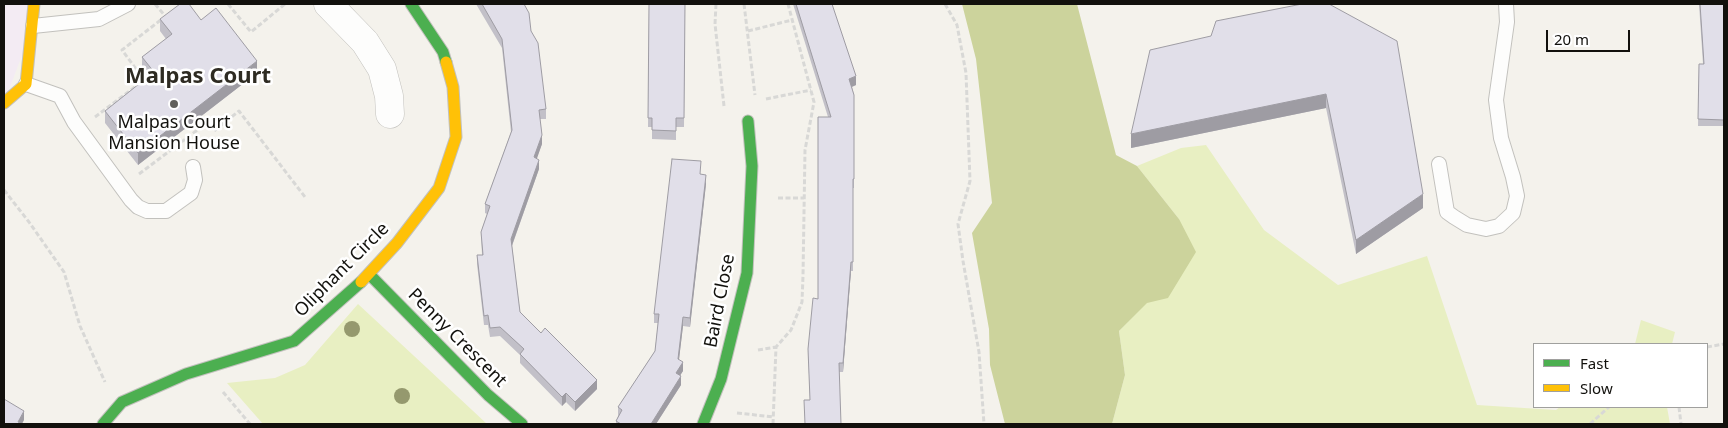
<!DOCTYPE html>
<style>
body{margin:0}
#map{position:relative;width:1728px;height:428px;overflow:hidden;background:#f4f2ec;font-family:"Noto Sans",sans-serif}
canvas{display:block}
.frame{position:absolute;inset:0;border:5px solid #12110d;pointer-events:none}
.legend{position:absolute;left:1533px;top:343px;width:175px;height:65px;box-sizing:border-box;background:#fff;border:1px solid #a0a09e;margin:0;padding:6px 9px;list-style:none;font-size:15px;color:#12110d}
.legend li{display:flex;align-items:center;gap:10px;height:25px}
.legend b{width:25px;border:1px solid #a0a09e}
.scale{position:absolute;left:1546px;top:30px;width:84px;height:22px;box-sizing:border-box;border:2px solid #12110d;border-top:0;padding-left:6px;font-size:15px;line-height:18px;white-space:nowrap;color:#12110d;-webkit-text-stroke:4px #fff;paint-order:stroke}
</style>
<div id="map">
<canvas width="1728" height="428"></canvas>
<div class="frame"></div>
<ul class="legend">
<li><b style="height:6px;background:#4caf50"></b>Fast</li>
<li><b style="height:6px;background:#ffc107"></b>Slow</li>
</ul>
<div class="scale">20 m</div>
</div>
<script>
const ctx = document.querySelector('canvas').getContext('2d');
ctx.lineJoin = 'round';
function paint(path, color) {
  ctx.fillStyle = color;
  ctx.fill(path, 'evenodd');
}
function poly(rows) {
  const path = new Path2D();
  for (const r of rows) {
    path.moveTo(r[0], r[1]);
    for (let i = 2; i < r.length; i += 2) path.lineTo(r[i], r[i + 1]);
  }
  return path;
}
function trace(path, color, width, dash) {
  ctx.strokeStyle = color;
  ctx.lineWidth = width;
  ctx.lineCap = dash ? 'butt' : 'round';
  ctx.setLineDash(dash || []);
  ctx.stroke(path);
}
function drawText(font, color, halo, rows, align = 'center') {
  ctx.font = font + ' "Noto Sans",sans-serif';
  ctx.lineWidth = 5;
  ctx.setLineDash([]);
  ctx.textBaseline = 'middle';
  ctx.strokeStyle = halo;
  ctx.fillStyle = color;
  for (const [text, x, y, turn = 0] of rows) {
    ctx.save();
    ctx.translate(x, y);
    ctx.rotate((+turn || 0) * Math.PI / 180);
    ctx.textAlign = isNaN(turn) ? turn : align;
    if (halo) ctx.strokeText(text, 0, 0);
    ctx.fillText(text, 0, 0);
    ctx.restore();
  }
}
const education = poly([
 [4,4,34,4,33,26,4,103]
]);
const green = poly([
 [1206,145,1264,230,1338,285,1427,256,1477,405,1556,410,1560,407,1667,407,1670,424,1112,424,1125,375,1119,331,1147,302,1168,297,1179,219,1137,166,1181,148],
 [358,304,427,368,487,424,263,424,227,383,275,378,305,365],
 [1641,320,1675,332,1672,344,1635,344]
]);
const forest = poly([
 [962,4,1077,4,1116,155,1137,166,1179,219,1196,252,1168,298,1147,303,1119,331,1125,375,1112,424,1005,424,990,365,989,329,972,233,992,203,976,59]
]);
const path = poly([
 [155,4,166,17],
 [228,4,251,32,285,4],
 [716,4,715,24,724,106],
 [744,4,755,95],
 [945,4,957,25,966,73,970,181,958,224,963,261,979,352,984,424],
 [748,31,792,20],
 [766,99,811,90],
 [95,117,144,80,122,50,162,19],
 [139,174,208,122,214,131,239,111,305,197],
 [4,190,29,222,64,272,80,326,105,382],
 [778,198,804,198],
 [1707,347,1724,344],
 [758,350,776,347],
 [223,392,250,424],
 [1679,407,1681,424],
 [737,413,774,417],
 [773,424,776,347,791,330,802,302,803,276,805,150,814,102,788,4],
 [1590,424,1609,407]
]);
const lane = poly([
 [33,26,99,19,128,4],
 [26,84,60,96,74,122,131,200,138,207,147,211,166,211,191,193,195,180,193,167],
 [1439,164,1447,212,1454,217,1467,225,1486,229,1499,226,1513,213,1517,196,1513,177,1501,138,1496,100,1507,22,1506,4]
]);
const street = poly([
 [328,4,365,42,382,69,389,96,390,114]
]);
const fast = poly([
 [411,4,443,52,446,62],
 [369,274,488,395,522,424],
 [103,424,122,402,186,374,294,341,361,282],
 [703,424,721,379,747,273,752,166,748,121]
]);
const slow = poly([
 [4,103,26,84,34,4],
 [361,282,397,243,439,188,456,137,453,87,446,62]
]);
const trees = [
 [352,329],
 [402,396]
];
const wall = poly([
 [476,4,524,4,531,31,546,109,546,119,540,119,542,144,536,159,539,169,512,246,520,312,597,389,575,411,566,402,562,406,520,363,520,355,500,336,490,337,488,325,484,325,477,264,477,255,482,255,481,232,487,214,485,213,485,204,511,132,502,48],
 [649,4,685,4,684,127,676,127,676,140,652,139,652,127,648,127],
 [793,4,832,4,856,85,852,87,854,95,854,188,853,188,853,271,851,271,843,372,839,372,810,400,808,349,818,299,828,117],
 [1302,4,1423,208,1356,254,1326,108,1131,148,1211,36],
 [1699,4,1724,4,1724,126,1698,126,1699,64,1703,64],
 [160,19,201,20,257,73,138,165,105,123,105,111,148,77,142,69,142,57,166,39,160,31],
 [706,184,690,327,683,326,679,359,683,371,680,375,681,385,656,424,616,424,616,421,618,416,618,407,655,351,658,323,654,323,654,314]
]);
const shadedWall = poly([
 [257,61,257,73,138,165,138,153],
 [856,76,856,85,849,88,849,79],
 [1326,94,1326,108,1131,148,1131,134],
 [542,135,542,144,534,167,534,157],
 [539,160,539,169,511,248,511,239],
 [706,175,706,184,690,327,690,318],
 [1423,194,1423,208,1356,254,1356,240],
 [851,262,851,271,843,372,843,363],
 [683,317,683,326,678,368,678,359],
 [683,362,683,371,676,382,676,373],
 [681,376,681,385,656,424,651,424],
 [597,380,597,389,575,411,575,402],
 [566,393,566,402,562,406,562,397],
 [24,411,24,420,22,424,18,422]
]);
const building = poly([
 [180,4,189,4,201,20,216,8,257,61,138,153,105,111,154,72,142,57,172,34,160,19,180,4],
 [482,4,524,4,529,13,531,31,538,43,546,109,539,110,542,135,534,157,539,160,511,239,520,312,541,333,545,328,597,380,575,402,566,393,562,397,520,354,524,349,500,327,490,328,488,315,484,316,477,255,483,255,481,232,490,206,485,204,512,130,502,39,482,4],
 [649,4,685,4,684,118,676,118,676,131,652,130,652,118,648,118,649,4],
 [796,4,832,4,856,76,849,79,854,95,854,179,853,179,853,262,851,262,843,363,839,363,841,424,805,424,804,400,810,400,808,349,813,298,818,299,818,117,831,117,796,4],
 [1302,4,1329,4,1397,41,1423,194,1356,240,1326,94,1131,134,1150,50,1211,36,1216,21,1302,4],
 [1700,4,1724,4,1724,120,1698,119,1699,64,1704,64,1700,4],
 [672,159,701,161,700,174,706,175,690,318,683,317,678,359,683,362,676,373,681,376,651,424,643,424,642,423,642,424,621,424,616,421,622,410,618,407,655,351,659,314,654,314,672,159],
 [4,399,24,411,18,422,22,424,4,424,4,399]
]);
const markers = [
 [174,104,5,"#61605b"]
];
const poiNames = [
 ["Malpas Court",174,123],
 ["Mansion House",174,144]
];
const streetNames = [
 ["Oliphant Circle",342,270,-45],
 ["Baird Close",720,301,-79],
 ["Penny Crescent",457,338,45]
];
const districtNames = [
 ["Malpas Court",198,77]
];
paint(education, '#f3ebf3');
paint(green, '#e8efc2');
paint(forest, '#ccd39c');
trace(lane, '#c2c1bd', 16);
trace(street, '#c2c1bd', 29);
trace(fast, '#c2c1bd', 13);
trace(slow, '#c2c1bd', 13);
trace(path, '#d8d8d6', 3, [5, 2.5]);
trace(lane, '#fdfdfc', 14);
trace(street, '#fdfdfc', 28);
trace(fast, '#4caf50', 11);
trace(slow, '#ffc107', 11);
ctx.fillStyle = '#95996e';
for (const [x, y] of trees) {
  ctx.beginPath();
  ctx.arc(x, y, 8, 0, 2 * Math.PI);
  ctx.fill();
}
paint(wall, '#c2c0c8');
paint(shadedWall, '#9e9ca3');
paint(building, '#e1dfe9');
trace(building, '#9e9ca3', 1);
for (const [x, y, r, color] of markers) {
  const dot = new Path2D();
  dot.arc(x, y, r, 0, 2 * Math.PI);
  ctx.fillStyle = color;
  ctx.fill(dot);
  trace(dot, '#fff', 2);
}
drawText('18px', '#12110d', '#fff', poiNames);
drawText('18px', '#12110d', '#fff', streetNames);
drawText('bold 22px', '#2e2b22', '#fff', districtNames);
</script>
